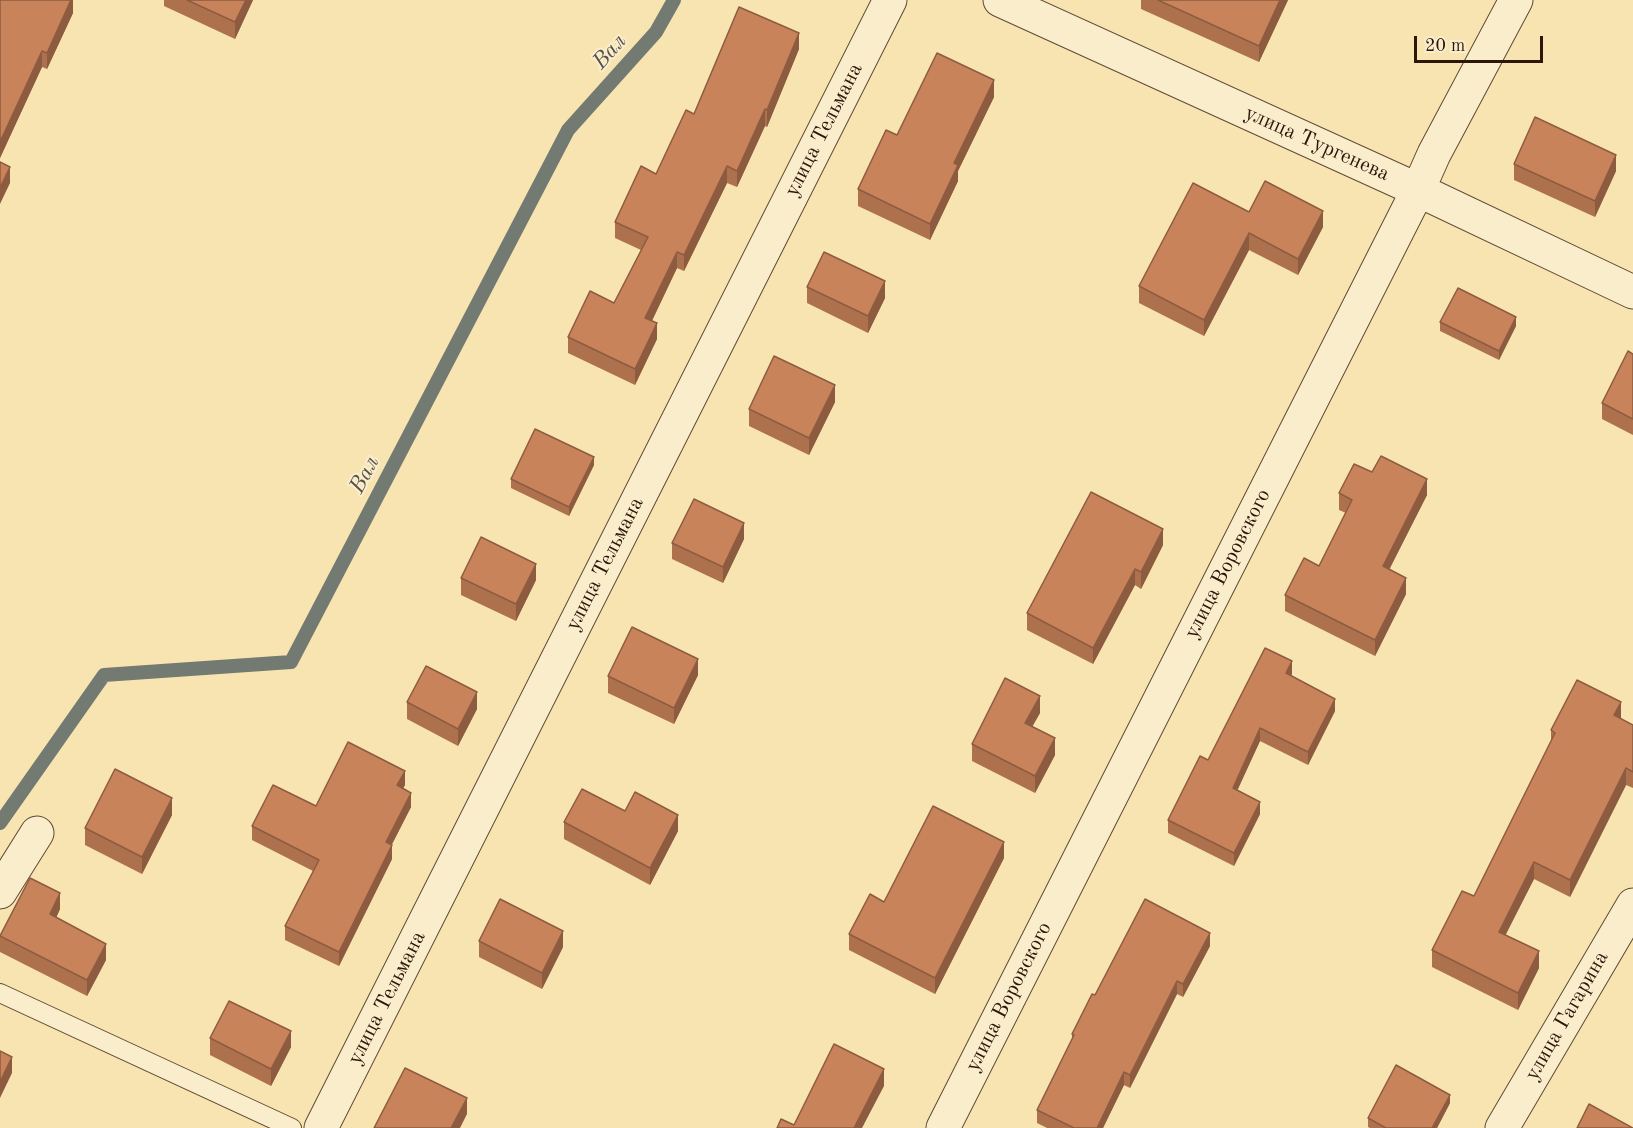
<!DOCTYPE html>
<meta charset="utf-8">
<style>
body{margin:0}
#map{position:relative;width:1633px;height:1128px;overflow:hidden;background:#f8e4b0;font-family:"Old Standard TT",serif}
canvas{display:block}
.scale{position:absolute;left:1414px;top:36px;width:129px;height:27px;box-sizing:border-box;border:3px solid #2c160a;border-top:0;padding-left:8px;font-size:18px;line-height:21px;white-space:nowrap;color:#2c160a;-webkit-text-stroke:4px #faedcc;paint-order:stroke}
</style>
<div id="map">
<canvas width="1633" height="1128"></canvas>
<div class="scale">20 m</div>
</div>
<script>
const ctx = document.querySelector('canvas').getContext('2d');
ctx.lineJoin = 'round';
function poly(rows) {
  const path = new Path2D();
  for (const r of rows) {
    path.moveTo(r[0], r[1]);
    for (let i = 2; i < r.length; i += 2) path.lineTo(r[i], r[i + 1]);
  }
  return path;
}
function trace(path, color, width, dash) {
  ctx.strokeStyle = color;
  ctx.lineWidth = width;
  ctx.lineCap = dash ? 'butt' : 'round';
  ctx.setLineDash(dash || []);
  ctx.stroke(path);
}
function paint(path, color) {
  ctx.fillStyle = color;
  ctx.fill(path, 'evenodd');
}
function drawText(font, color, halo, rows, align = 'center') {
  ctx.font = font + ' "Old Standard TT",serif';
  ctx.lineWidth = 4.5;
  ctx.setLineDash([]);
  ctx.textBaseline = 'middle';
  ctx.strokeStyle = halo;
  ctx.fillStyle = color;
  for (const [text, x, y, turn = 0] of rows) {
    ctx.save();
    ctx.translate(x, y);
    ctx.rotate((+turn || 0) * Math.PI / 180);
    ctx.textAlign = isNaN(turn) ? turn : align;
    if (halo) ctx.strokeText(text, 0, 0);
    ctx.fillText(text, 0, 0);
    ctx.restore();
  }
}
const stream = poly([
 [0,823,104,675,291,662,568,130,656,32,674,0]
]);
const service = poly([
 [0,993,292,1128]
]);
const minor = poly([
 [1000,0,1418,190,1633,292],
 [0,892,37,833],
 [321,1128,890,0],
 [943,1128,1418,190,1434,154,1516,0],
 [1502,1128,1633,905]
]);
const wall = poly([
 [0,0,73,0,73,13,47,69,42,67,0,158],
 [164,0,253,0,235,39,164,6],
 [1141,0,1288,0,1259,62,1141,9],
 [799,49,767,127,765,126,737,187,727,183,684,271,677,268,652,321,657,339,635,385,568,353,568,337,614,303,641,250,615,238,615,222,656,174,694,114],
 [994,97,958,171,958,181,930,240,858,206,858,189,897,135],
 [1514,164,1616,171,1595,217,1514,180],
 [1249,212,1323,227,1298,275,1249,250,1204,336,1139,303,1139,286],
 [807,287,885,298,868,333,807,303],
 [1440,322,1516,326,1499,360,1440,331],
 [1633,354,1633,435,1602,419,1602,403],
 [835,402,809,455,749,426,749,409],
 [594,465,569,516,511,488,511,479],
 [1372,472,1427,495,1389,569,1406,594,1375,656,1285,611,1285,595,1319,566,1346,513,1339,510,1339,493],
 [744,539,723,583,672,559,672,543],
 [1163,545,1141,589,1135,585,1093,664,1027,630,1027,613],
 [461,578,536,580,516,621,461,595],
 [1292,674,1291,676,1335,711,1308,765,1260,741,1237,790,1260,814,1234,866,1168,833,1168,820,1208,760],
 [698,675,674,724,608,693,608,676],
 [407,702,477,709,458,746,407,719],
 [1040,713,1032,727,1055,755,1035,793,972,761,972,744],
 [1620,719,1633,725,1633,788,1626,785,1570,897,1534,879,1505,935,1539,968,1518,1010,1432,967,1432,950,1474,896,1551,742,1551,730],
 [405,785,403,788,411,807,392,844,392,859,339,966,285,940,285,926,313,871,252,840,252,826,316,806],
 [625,811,678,831,650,885,564,839,564,822],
 [172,815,142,874,85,845,85,828],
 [1004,858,935,994,849,950,849,934,884,902],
 [60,909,56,918,106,960,87,996,0,952,0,936],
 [479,941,563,947,542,989,479,957],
 [1210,946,1183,997,1177,994,1130,1088,1124,1085,1103,1128,1047,1128,1037,1123,1037,1110,1072,1039,1072,1034,1095,995],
 [210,1038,291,1047,271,1086,210,1055],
 [1450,1103,1437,1128,1370,1128,1368,1127,1368,1118]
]);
const shadedWall = poly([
 [71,0,73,0,73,13,47,69,47,53],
 [246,0,253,0,235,39,235,22],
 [1280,0,1288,0,1259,62,1259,46],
 [799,33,799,49,767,127,767,110],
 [42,51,42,67,0,158,0,142],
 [994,80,994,97,958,171,958,181,930,240,930,224,954,163],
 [765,109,765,126,737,187,737,171],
 [1616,155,1616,171,1595,217,1595,201],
 [727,166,727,183,684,271,684,255],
 [10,167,10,183,0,204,0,188],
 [1323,211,1323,227,1298,275,1298,259],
 [1249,233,1249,250,1204,336,1204,320],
 [677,252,677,268,645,335,645,318],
 [885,281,885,298,868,333,868,316],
 [1516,317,1516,326,1499,360,1499,351],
 [657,323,657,339,635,385,635,369],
 [835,385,835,402,809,455,809,438],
 [594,457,594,465,569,516,569,507],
 [1427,479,1427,495,1383,582,1383,566],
 [744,523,744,539,723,583,723,567],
 [1163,529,1163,545,1141,589,1141,572],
 [536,564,536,580,516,621,516,604],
 [1135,569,1135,585,1093,664,1093,648],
 [1406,578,1406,594,1375,656,1375,640],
 [698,659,698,675,674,724,674,708],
 [1292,661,1292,674,1286,686,1286,673],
 [477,692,477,709,458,746,458,729],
 [1040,696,1040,713,1025,739,1025,723],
 [1335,699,1335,711,1308,765,1308,752],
 [1621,702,1621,718,1614,732,1614,715],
 [1260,728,1260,741,1233,800,1233,788],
 [1055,738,1055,755,1035,793,1035,776],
 [1626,768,1626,785,1570,897,1570,880],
 [405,771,405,785,397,799,397,785],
 [411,793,411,807,386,856,386,842],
 [172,798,172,815,142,874,142,857],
 [1260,802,1260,814,1234,866,1234,853],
 [678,815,678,831,650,885,650,868],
 [1004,842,1004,858,935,994,935,978],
 [392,845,392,859,339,966,339,952],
 [1534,862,1534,879,1499,948,1499,932],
 [60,893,60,909,50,931,50,914],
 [563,931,563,947,542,989,542,973],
 [1210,933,1210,946,1183,997,1183,984],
 [106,944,106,960,87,996,87,980],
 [1539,951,1539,968,1518,1010,1518,993],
 [1177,981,1177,994,1130,1088,1130,1075],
 [291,1031,291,1047,271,1086,271,1069],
 [12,1057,12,1073,0,1098,0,1082],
 [884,1069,884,1086,862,1128,854,1128],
 [1124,1072,1124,1085,1103,1128,1097,1128],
 [1450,1095,1450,1103,1437,1128,1432,1128],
 [467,1098,467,1114,460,1128,451,1128]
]);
const building = poly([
 [0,0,71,0,47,53,42,51,0,142,0,0],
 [187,0,246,0,235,22,187,0],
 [1158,0,1280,0,1259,46,1158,0],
 [739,7,799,33,767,110,765,109,737,171,727,166,684,255,677,252,645,318,657,323,635,369,568,337,590,291,614,303,648,237,615,222,641,166,656,174,686,110,694,114,739,7],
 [937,53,994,80,954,163,958,165,930,224,858,189,886,130,897,135,937,53],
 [1535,117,1616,155,1595,201,1514,164,1535,117],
 [0,162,10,167,0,188,0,162],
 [1265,181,1323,211,1298,259,1249,233,1204,320,1139,286,1193,183,1249,212,1265,181],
 [824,252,885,281,868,316,807,287,824,252],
 [1458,288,1516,317,1499,351,1440,322,1458,288],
 [1628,351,1633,354,1633,419,1602,403,1628,351],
 [774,356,835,385,809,438,749,409,774,356],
 [535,429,594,457,569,507,511,479,535,429],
 [1381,456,1427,479,1383,566,1406,578,1375,640,1285,595,1304,558,1319,566,1352,500,1339,493,1354,464,1372,472,1381,456],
 [1091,492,1163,529,1141,572,1135,569,1093,648,1027,613,1091,492],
 [694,499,744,523,723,567,672,543,694,499],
 [481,537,536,564,516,604,461,578,481,537],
 [632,627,698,659,674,708,608,676,632,627],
 [1265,648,1292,661,1286,673,1335,699,1308,752,1260,728,1233,788,1260,802,1234,853,1168,820,1200,756,1208,760,1265,648],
 [426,666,477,692,458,729,407,702,426,666],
 [1005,678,1040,696,1025,723,1055,738,1035,776,972,744,1005,678],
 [1577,680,1621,702,1614,715,1633,725,1633,772,1626,768,1570,880,1534,862,1499,932,1539,951,1518,993,1432,950,1462,891,1474,896,1555,733,1551,730,1577,680],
 [348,742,405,771,397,785,411,793,386,842,392,845,339,952,285,926,319,860,252,826,273,785,316,806,348,742],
 [115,769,172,798,142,857,85,828,115,769],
 [582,789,625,811,635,792,678,815,650,868,564,822,582,789],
 [933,806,1004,842,935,978,849,934,870,894,884,902,933,806],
 [30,878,60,893,50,914,106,944,87,980,0,936,30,878],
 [500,899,563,931,542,973,479,941,500,899],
 [1145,899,1210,933,1183,984,1177,981,1130,1075,1124,1072,1097,1128,1074,1128,1037,1110,1074,1035,1072,1034,1092,994,1095,995,1145,899],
 [229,1001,291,1031,271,1069,210,1038,229,1001],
 [834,1044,884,1069,854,1128,777,1128,781,1119,794,1125,834,1044],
 [0,1051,12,1057,0,1082,0,1051],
 [1396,1065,1450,1095,1432,1128,1386,1128,1368,1118,1396,1065],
 [405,1068,467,1098,451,1128,374,1128,405,1068],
 [1589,1104,1633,1128,1577,1128,1589,1104]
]);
const streetNames = [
 ["улица Тельмана",824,130,-63],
 ["улица Тургенева",1317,144,24],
 ["улица Тельмана",605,564,-63],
 ["улица Воровского",1228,564,-63],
 ["улица Воровского",1009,997,-63],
 ["улица Тельмана",387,998,-63],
 ["улица Гагарина",1567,1016,-60]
];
const waterNames = [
 ["Вал",610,52,-48],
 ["Вал",365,475,-62]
];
trace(stream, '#727a71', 14);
trace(service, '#5f4a34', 20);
trace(minor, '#5f4a34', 35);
trace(service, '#faedcc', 18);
trace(minor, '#faedcc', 33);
paint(wall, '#ad714e');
paint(shadedWall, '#8d5c40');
paint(building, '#c9835b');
trace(building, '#8d5c40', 1.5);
drawText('21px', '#2c160a', '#faedcc', streetNames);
drawText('italic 22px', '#555046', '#faedcc', waterNames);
</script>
